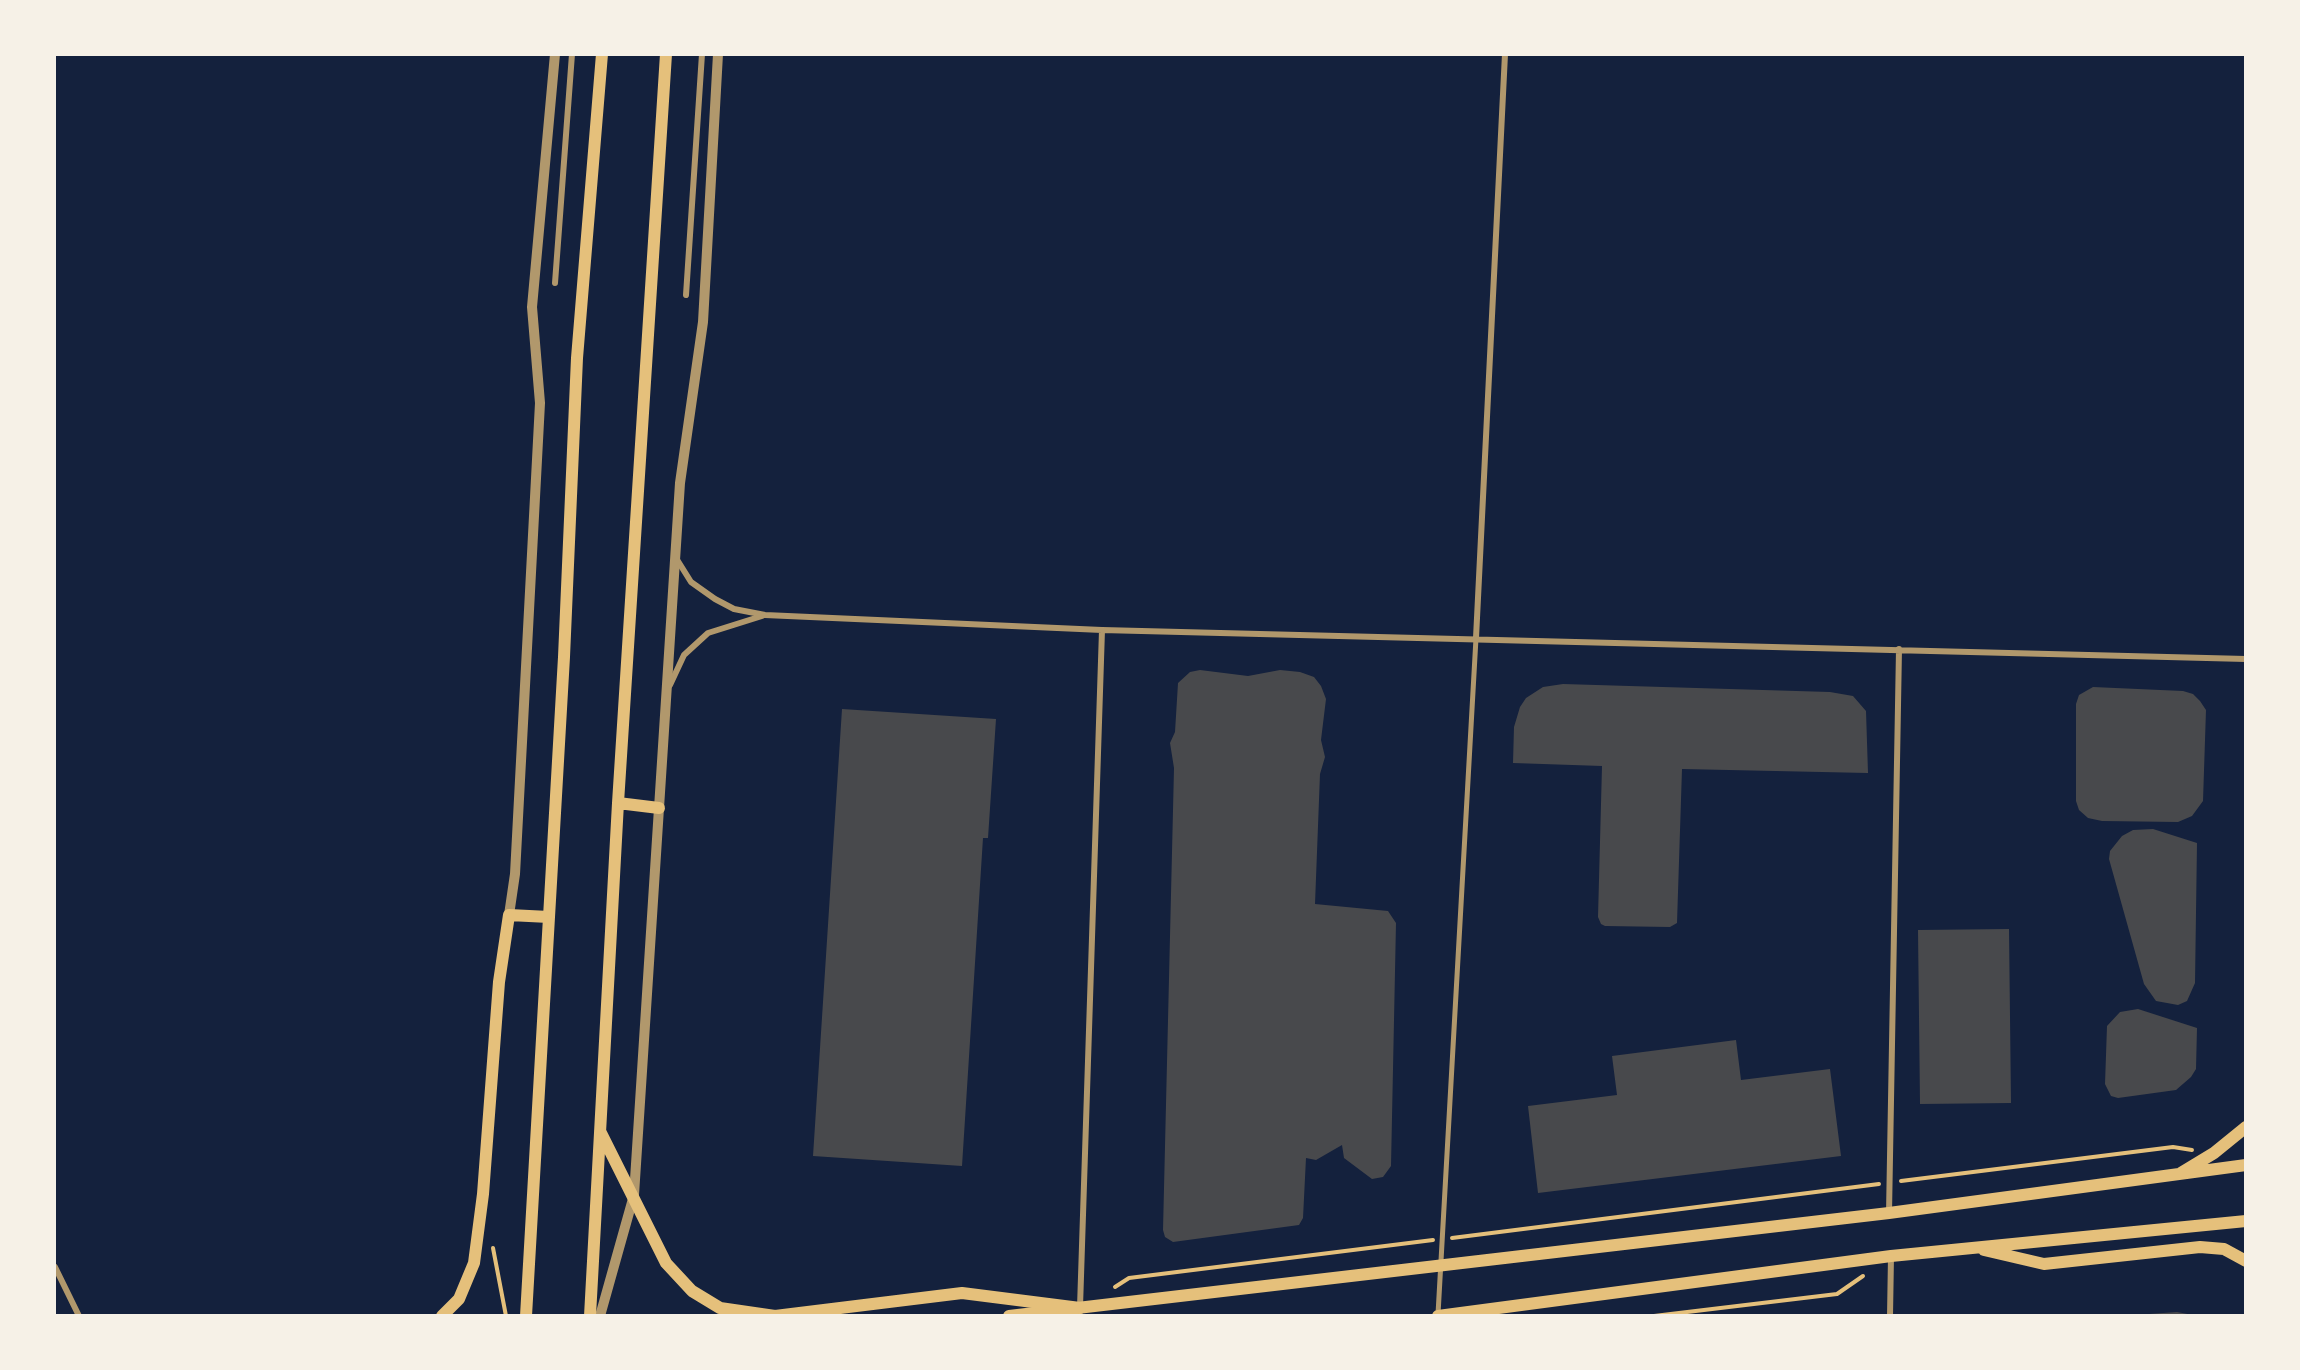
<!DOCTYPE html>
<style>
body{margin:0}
#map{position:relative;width:2300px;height:1370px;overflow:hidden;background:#14213d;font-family:Inter,sans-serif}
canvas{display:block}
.frame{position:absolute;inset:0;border:56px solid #f6f1e7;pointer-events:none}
</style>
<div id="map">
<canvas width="2300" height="1370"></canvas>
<div class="frame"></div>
</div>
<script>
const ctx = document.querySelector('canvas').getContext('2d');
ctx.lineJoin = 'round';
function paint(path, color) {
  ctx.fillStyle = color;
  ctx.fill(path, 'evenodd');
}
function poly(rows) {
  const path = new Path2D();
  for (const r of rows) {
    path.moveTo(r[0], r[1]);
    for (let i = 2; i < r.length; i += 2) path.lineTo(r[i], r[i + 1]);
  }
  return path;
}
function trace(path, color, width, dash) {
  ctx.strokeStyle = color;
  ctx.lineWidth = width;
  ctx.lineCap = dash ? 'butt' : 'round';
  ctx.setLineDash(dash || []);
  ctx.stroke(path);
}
const building = poly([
 [1200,670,1248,676,1280,670,1300,672,1314,677,1321,686,1326,699,1321,740,1325,757,1320,774,1315,904,1388,911,1396,923,1391,1166,1383,1177,1372,1179,1344,1158,1342,1145,1316,1160,1306,1158,1303,1218,1299,1225,1173,1242,1165,1237,1163,1230,1174,768,1170,743,1175,732,1178,683,1190,672],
 [1563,684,1830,692,1853,696,1866,711,1868,773,1682,769,1677,923,1670,927,1605,926,1601,924,1598,917,1602,766,1513,763,1514,727,1520,707,1526,698,1543,687],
 [2093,687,2183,691,2193,694,2200,701,2206,710,2203,801,2192,816,2178,822,2102,821,2088,818,2079,810,2076,801,2076,704,2079,695],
 [842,709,996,719,988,838,983,838,962,1166,813,1156],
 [2153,829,2197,843,2195,983,2187,1001,2178,1005,2156,1001,2144,984,2109,859,2110,851,2122,836,2133,830],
 [2009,929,2011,1103,1920,1104,1918,930],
 [2138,1009,2197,1028,2196,1069,2191,1077,2176,1090,2118,1098,2111,1096,2105,1084,2107,1026,2120,1012],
 [1736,1040,1741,1080,1830,1069,1841,1156,1538,1193,1528,1106,1617,1095,1612,1056],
 [2177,1312,2198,1316,2149,1316,2149,1314]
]);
const path = poly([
 [1901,1181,2173,1147,2192,1150],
 [1452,1238,1879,1184],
 [493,1248,506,1316],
 [1115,1287,1129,1278,1433,1240],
 [1654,1316,1837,1294,1863,1276]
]);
const pedestrian = poly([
 [1438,1314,1476,638]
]);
const minor = poly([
 [555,283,572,54],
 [686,295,702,54],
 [676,558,691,582,715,599,734,609,765,615,1102,630,2246,659],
 [1476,638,1505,54],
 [670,685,684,655,708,633,762,616],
 [1889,1213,1899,649],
 [55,1267,79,1316],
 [1080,1307,1102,630],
 [1890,1316,1891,1256]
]);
const tertiary = poly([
 [509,915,515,874,540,403,532,307,555,54],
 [600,1316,634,1195,680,483,703,322,718,54]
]);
const secondary = poly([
 [2181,1173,2214,1153,2246,1127],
 [1984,1250,2044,1264,2200,1247,2224,1249,2246,1261],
 [1009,1316,1889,1213,2246,1165],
 [1438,1316,1891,1256,2246,1221]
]);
const primary = poly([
 [618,803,659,808],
 [600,1131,666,1263,692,1291,720,1308,775,1316,962,1293,1080,1308],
 [442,1316,459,1299,474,1263,483,1194,499,982,509,915,549,917],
 [526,1316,564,657,577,358,602,54],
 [590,1316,618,803,666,54]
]);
paint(building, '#48494c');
trace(path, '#e5c07b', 4);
trace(pedestrian, '#b1986c', 5);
trace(minor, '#b1986c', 6);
trace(tertiary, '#b1986c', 10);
trace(secondary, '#e5c07b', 12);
trace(primary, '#e5c07b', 12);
</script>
